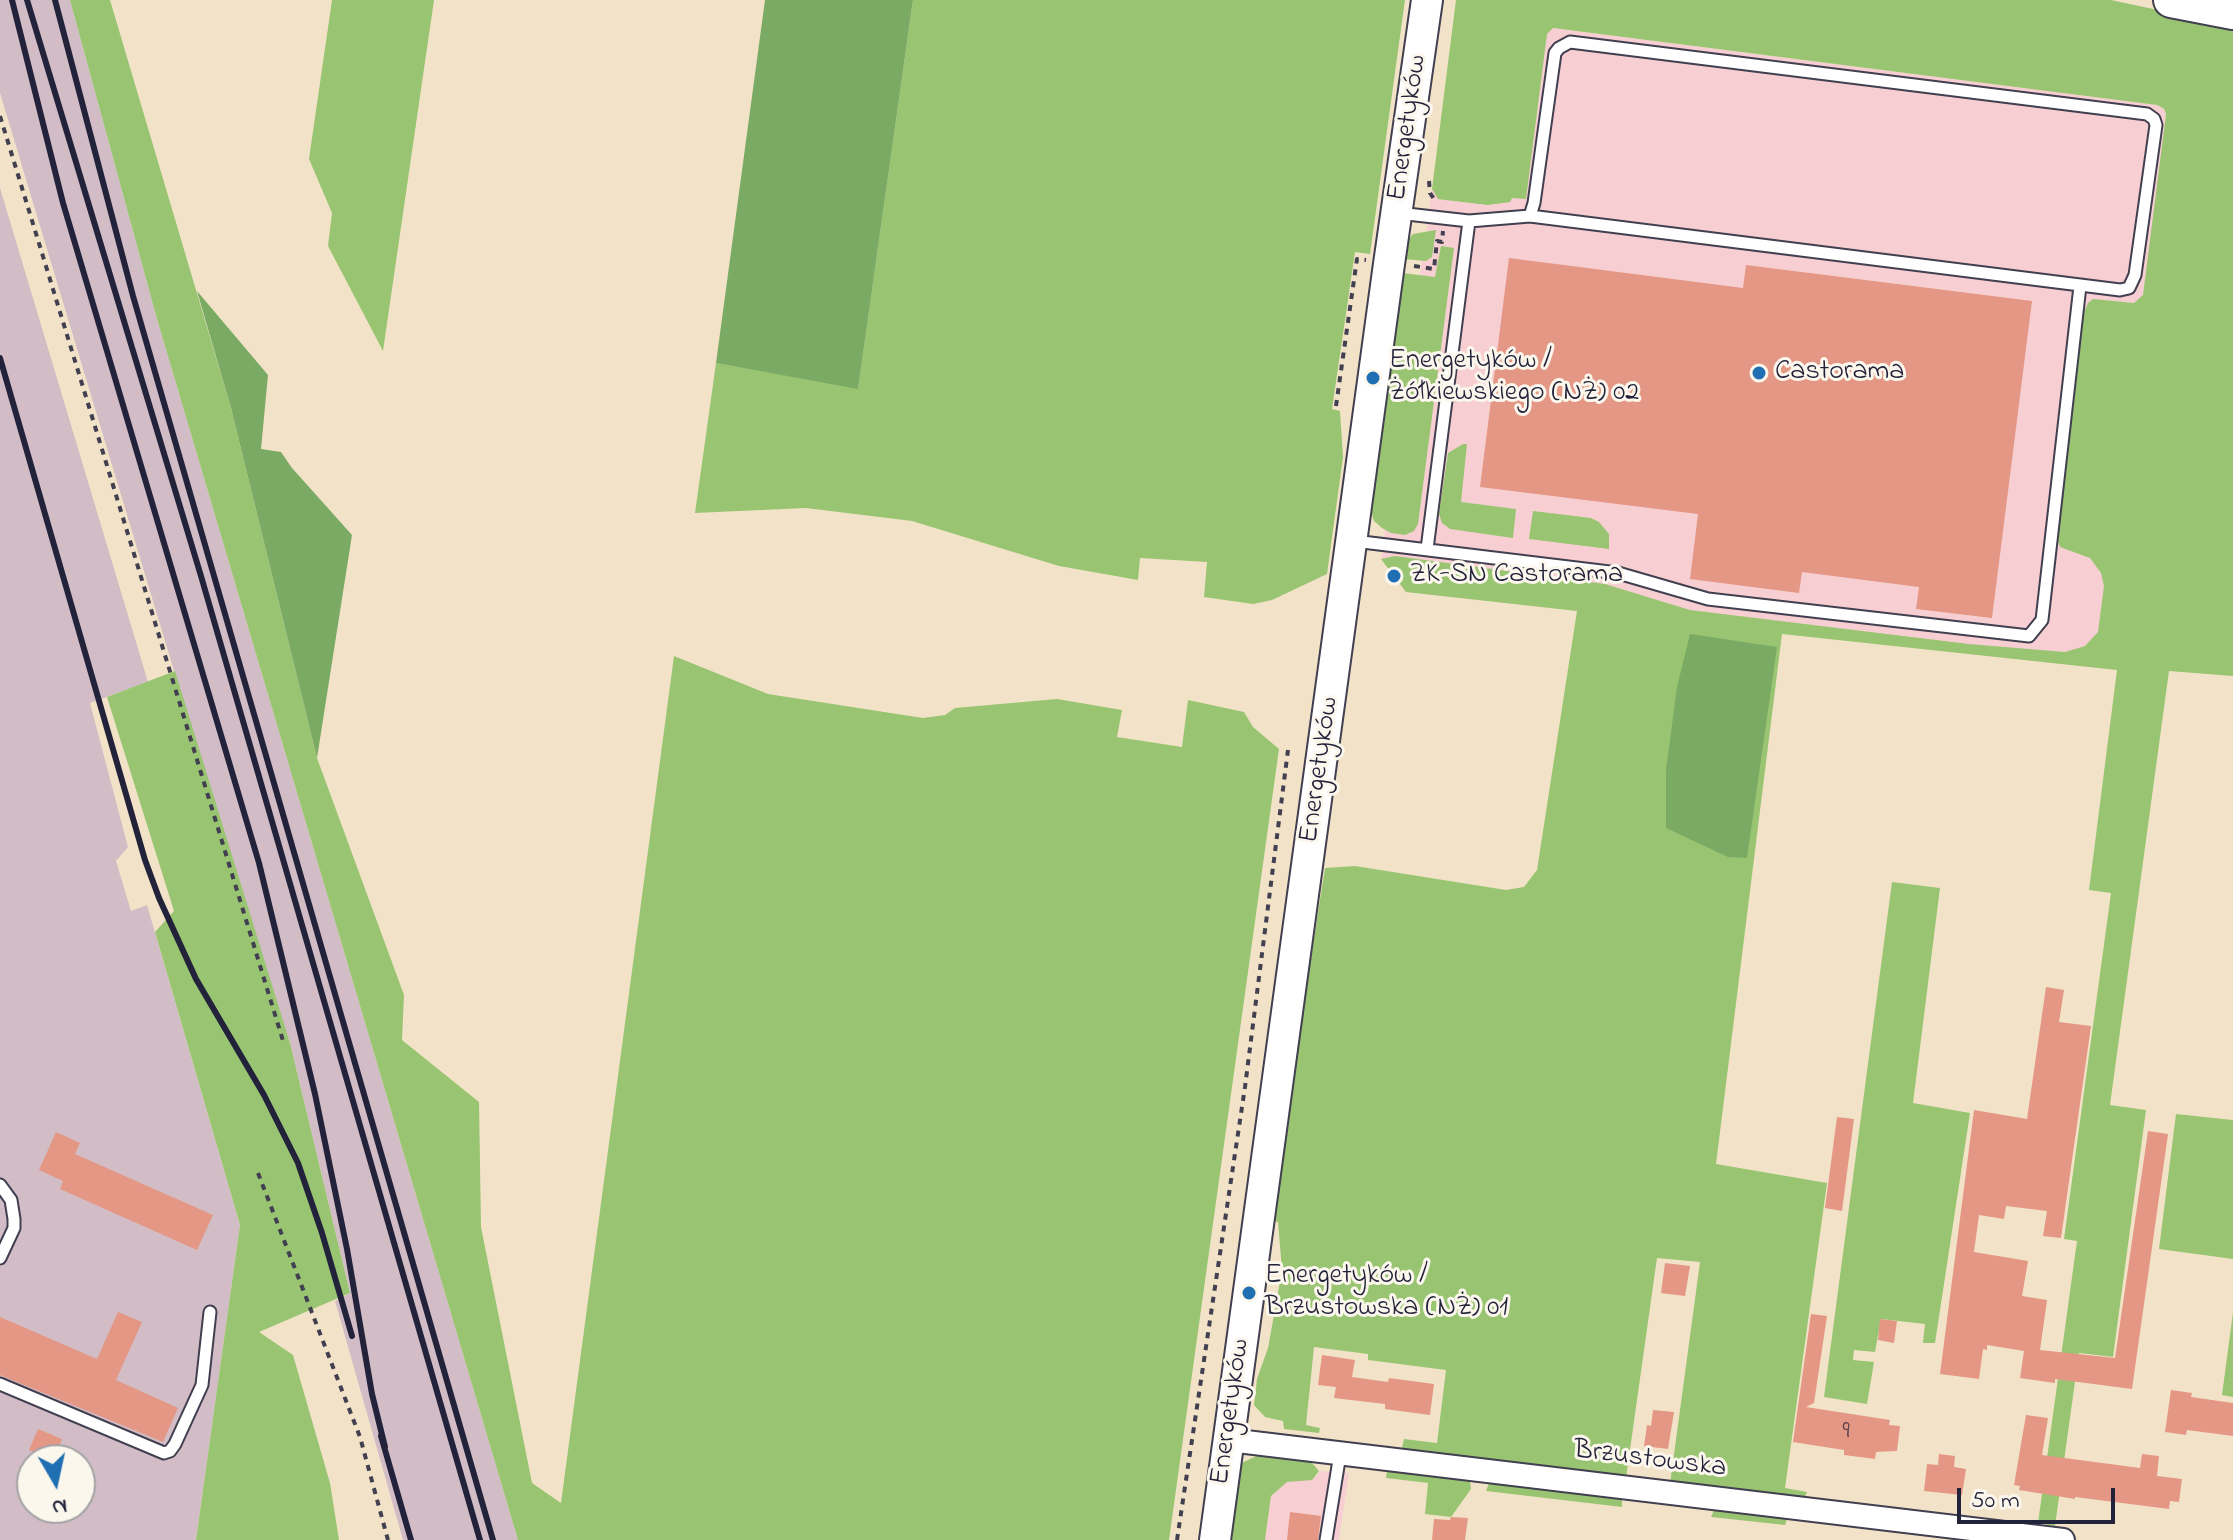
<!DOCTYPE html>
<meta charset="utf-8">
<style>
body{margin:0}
#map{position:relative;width:2233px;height:1540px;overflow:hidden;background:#f2e3c8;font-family:"Indie Flower",sans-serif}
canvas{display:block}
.north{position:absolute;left:16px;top:1444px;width:80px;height:80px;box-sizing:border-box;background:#fbf7ec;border:2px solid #a4a2a5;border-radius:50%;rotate:171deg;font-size:22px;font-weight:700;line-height:32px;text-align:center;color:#22223b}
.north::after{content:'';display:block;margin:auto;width:28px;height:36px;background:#1f6fb2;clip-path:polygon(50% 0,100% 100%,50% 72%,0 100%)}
.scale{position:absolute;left:1957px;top:1488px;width:158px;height:36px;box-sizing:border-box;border:4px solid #22223b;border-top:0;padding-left:10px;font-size:24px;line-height:28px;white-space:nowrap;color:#22223b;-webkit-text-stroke:6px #fbf7ec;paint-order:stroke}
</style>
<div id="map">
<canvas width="2233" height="1540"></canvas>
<div class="north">N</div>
<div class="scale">50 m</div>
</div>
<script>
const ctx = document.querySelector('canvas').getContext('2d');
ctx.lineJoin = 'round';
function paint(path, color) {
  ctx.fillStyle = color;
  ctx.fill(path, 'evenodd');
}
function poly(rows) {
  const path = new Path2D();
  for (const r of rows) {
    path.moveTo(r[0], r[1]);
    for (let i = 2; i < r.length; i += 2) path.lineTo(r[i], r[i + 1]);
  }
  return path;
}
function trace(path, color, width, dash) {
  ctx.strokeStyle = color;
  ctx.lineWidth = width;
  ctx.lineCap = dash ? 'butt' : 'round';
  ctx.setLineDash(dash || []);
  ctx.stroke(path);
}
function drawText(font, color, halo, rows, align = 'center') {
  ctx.font = font + ' "Indie Flower",sans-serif';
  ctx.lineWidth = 6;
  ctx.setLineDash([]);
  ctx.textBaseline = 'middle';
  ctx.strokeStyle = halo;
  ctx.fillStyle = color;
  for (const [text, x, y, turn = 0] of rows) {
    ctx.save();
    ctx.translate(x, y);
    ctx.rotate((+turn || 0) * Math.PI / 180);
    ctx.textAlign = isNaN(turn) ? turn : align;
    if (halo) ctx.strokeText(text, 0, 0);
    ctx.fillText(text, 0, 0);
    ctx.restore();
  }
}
const built = poly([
 [1552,28,2157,105,2166,111,2118,670,1406,592,1381,559,1432,189,1438,199,1488,205,1547,33],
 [1319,1471,1349,1473,1339,1540,1265,1540,1271,1496,1287,1482,1317,1476]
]);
const industrial = poly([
 [0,0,70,0,157,319,518,1540,403,1540,335,1301,350,1293,290,1043,215,807,0,93],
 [0,188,148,682,90,703,128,847,116,861,131,911,147,905,240,1225,196,1540,0,1540],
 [32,1460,80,1460,80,1508,32,1508]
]);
const green = poly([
 [70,0,110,0,231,408,317,758,404,995,402,1040,479,1102,481,1227,532,1483,561,1503,674,656,768,694,923,718,945,715,955,708,1057,699,1122,710,1117,737,1182,747,1188,700,1244,712,1253,727,1279,749,1169,1540,518,1540,157,319],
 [332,0,434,0,383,351,328,246,332,213,309,159],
 [913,0,1405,0,1370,254,1355,252,1332,409,1340,411,1343,457,1327,574,1272,600,1253,604,1204,597,1207,562,1140,558,1138,580,1059,566,912,521,806,508,695,513,716,363,858,388],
 [1456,0,2111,0,2233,26,2233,676,2169,671,2110,1105,2146,1110,2113,1357,2079,1353,2055,1526,2038,1523,2077,1241,2064,1239,2111,893,2089,890,2117,670,1782,634,1716,1164,1827,1183,1785,1488,1807,1492,1804,1499,1670,1484,1700,1262,1657,1258,1626,1478,1401,1452,1404,1439,1437,1443,1446,1370,1368,1360,1368,1354,1314,1347,1306,1425,1320,1428,1319,1433,1284,1429,1283,1421,1265,1417,1254,1405,1257,1379,1268,1348,1282,1270,1278,1222,1270,1220,1325,868,1355,866,1506,890,1524,887,1537,870,1577,611,1406,592,1381,559,1395,556,1605,584,1690,610,1969,644,2065,652,2085,646,2098,632,2104,586,2101,573,2090,558,2060,547,2056,535,2084,312,2088,303,2093,299,2134,303,2143,295,2166,114,2164,109,2157,105,1553,28,1547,34,1526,199,1512,198,1510,202,1488,205,1445,200,1438,199,1432,189],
 [1436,230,1432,257,1426,261,1404,259,1409,239,1413,234],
 [1441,246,1454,248,1418,524,1414,531,1405,535,1391,533,1382,528,1374,521,1371,511,1403,273,1435,277],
 [1463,444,1467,444,1461,502,1516,509,1513,538,1450,529,1442,523,1439,514,1448,453],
 [1533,511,1591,518,1599,522,1609,534,1609,549,1529,539],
 [175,671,290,1043,350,1293,259,1332,293,1355,330,1483,339,1540,196,1540,240,1225,155,932,174,911,107,697],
 [1892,882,1940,888,1913,1103,1970,1113,1935,1343,1923,1343,1925,1324,1881,1319,1875,1352,1854,1350,1853,1360,1874,1362,1867,1404,1824,1397],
 [2176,1114,2233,1120,2233,1259,2159,1249],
 [2233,1312,2233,1397,2222,1395],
 [1259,1455,1311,1462,1319,1471,1312,1480,1287,1482,1271,1496,1265,1540,1232,1540,1239,1464],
 [1387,1471,1470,1481,1471,1489,1451,1517,1425,1514,1428,1483,1386,1478],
 [1489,1483,1622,1499,1622,1507,1486,1491],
 [1714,1510,1787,1519,1785,1525,1711,1517]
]);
const forest = poly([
 [765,0,913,0,858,389,716,363],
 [197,291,268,375,261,449,281,452,292,468,352,535,317,758,231,408],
 [1690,634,1777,647,1747,858,1728,857,1666,828,1666,770,1677,687]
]);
const building = poly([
 [1509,258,1743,288,1746,265,2032,301,1992,618,1916,609,1919,587,1802,572,1799,593,1690,579,1698,514,1480,487],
 [2046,987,2064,990,2059,1022,2091,1026,2061,1238,2043,1236,2047,1211,2006,1206,2004,1219,1979,1215,1974,1252,2028,1261,2022,1296,2047,1300,2040,1350,2115,1358,2148,1131,2168,1134,2132,1389,2055,1379,2055,1383,2020,1378,2024,1351,1987,1345,1987,1350,1983,1349,1979,1379,1940,1374,1974,1110,2027,1119],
 [1837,1117,1854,1119,1842,1211,1825,1208],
 [56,1132,80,1143,75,1154,213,1215,197,1250,60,1189,63,1181,39,1170],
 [1665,1263,1690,1266,1685,1296,1661,1293],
 [118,1312,142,1322,116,1380,178,1408,163,1442,0,1375,0,1317,97,1359],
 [1811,1314,1827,1316,1814,1403,1806,1407,1890,1420,1889,1425,1900,1426,1897,1451,1876,1452,1875,1459,1844,1455,1844,1450,1793,1442],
 [1880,1319,1897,1321,1894,1343,1878,1340],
 [1322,1355,1355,1360,1352,1377,1388,1382,1389,1378,1434,1384,1430,1415,1385,1409,1385,1404,1334,1398,1336,1387,1318,1385],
 [2171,1390,2192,1393,2191,1397,2233,1403,2233,1436,2187,1430,2186,1435,2165,1432],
 [1653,1410,1674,1412,1668,1449,1644,1446,1647,1425,1651,1426],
 [2026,1415,2048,1418,2042,1455,2140,1468,2142,1454,2159,1456,2157,1476,2182,1479,2179,1502,2170,1501,2169,1509,2075,1497,2075,1499,2019,1490,2020,1486,2014,1485],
 [38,1429,62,1439,53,1460,29,1450],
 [1939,1454,1955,1456,1954,1467,1966,1469,1962,1495,1924,1491,1927,1464,1938,1465],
 [1290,1512,1321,1516,1318,1540,1287,1540],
 [1451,1517,1468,1518,1465,1540,1432,1540,1434,1519,1450,1520]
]);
const path = poly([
 [0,116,284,1044],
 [1429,181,1430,193,1436,202],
 [1414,266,1434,269,1437,241,1442,242,1443,231],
 [1336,406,1357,259,1366,260],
 [258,1173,360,1437,388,1540],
 [1177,1540,1245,1087,1288,750]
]);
const lane = poly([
 [1398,213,1469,221,1530,216,2120,290,2129,288,2135,275,2156,125,2154,119,2147,114,1570,42,1559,48,1555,53,1534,203,1530,216],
 [1354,541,1618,573,1708,599,2029,636,2042,620,2080,286],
 [1427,549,1469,221],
 [0,1185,11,1200,14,1219,14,1228,0,1258],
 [0,1384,164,1453,170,1451,175,1444,202,1385,210,1312],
 [1326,1540,1340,1454]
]);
const street = poly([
 [1229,1440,2063,1540]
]);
const secondary = poly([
 [1215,1540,1389,264,1427,0]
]);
const primary = poly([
 [2171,0,2233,12]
]);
const rail = poly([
 [12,0,63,203,259,863,315,1094,347,1249,372,1394,385,1447],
 [27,0,201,576,480,1540],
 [55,0,133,296,493,1540],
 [0,358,145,860,159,898,196,979,264,1095,298,1163,322,1233,352,1336],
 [381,1436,411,1540]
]);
const markers = [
 [1759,373,8,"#1f6fb2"],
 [1373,378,8,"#1f6fb2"],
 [1394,576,8,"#1f6fb2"],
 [1249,1293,8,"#1f6fb2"]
];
const numberNames = [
 ["9",1846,1433]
];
const streetNames = [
 ["Energetyków",1409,128,-82],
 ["Energetyków",1321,770,-82],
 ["Energetyków",1232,1412,-82],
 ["Brzustowska",1650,1461,7]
];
const poiNames = [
 ["Energetyków /",1389,362],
 ["Żółkiewskiego (NŻ) 02",1389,394],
 ["Castorama",1775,373],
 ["ZK-SN Castorama",1410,576],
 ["Energetyków /",1265,1277],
 ["Brzustowska (NŻ) 01",1265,1309]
];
paint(built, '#f7cfd2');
paint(industrial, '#d2bdc6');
paint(green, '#99c572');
paint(forest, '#7aaa64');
paint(building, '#e49784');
trace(lane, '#413f50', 15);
trace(street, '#413f50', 26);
trace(secondary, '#413f50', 34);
trace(primary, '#413f50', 38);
trace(path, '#413f50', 4, [6, 6]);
trace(lane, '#fff', 11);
trace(street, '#fff', 22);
trace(secondary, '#fff', 30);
trace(primary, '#fff', 34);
trace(rail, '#22223b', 6);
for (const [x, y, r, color] of markers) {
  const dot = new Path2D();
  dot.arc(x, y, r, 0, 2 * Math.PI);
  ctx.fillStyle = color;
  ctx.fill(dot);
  trace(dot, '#fbf7ec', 3);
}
drawText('24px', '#523f4d', null, numberNames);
drawText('28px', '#22223b', '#fbf7ec', streetNames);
drawText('28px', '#22223b', '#fbf7ec', poiNames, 'left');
</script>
